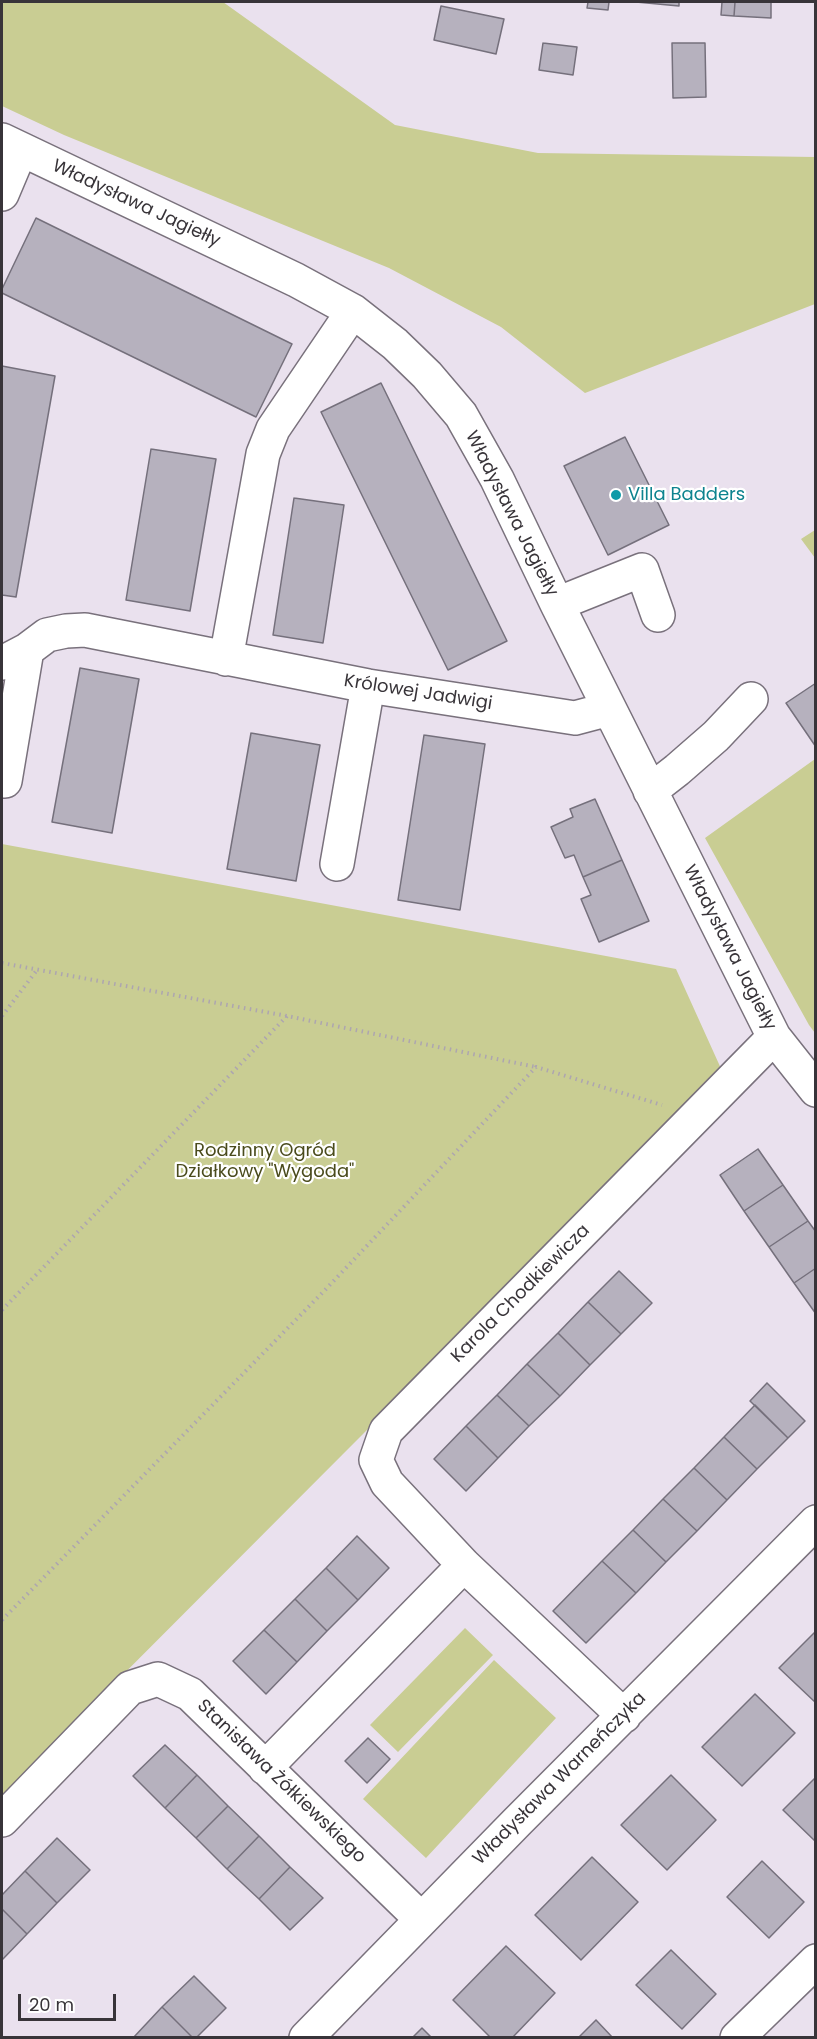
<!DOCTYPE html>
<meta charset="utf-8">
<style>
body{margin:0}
#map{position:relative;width:817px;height:2039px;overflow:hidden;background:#eae1ee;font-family:Poppins,sans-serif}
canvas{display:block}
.frame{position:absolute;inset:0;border:3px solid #383439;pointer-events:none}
.scale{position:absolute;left:18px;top:1994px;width:98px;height:27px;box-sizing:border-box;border:3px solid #383439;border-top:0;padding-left:8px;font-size:18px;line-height:21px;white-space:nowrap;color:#383439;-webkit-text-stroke:4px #fff;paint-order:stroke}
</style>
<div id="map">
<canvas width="817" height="2039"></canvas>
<div class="frame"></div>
<div class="scale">20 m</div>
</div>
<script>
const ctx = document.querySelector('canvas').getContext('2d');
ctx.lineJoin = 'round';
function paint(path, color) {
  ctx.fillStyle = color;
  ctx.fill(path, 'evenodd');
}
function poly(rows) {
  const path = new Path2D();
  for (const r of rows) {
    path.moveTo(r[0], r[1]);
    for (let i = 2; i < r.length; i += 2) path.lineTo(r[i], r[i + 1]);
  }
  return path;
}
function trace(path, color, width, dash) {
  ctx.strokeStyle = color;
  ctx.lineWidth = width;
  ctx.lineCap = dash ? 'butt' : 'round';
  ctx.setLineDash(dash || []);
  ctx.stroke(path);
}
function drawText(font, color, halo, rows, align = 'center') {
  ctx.font = font + ' Poppins,sans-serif';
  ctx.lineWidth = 4.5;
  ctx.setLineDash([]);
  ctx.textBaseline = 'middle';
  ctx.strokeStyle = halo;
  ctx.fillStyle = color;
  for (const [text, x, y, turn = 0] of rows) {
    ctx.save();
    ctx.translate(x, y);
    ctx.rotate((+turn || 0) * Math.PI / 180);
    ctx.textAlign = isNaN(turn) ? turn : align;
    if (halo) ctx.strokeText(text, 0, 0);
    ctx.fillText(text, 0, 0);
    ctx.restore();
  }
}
const green = poly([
 [2,2,223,2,395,125,538,153,815,157,815,304,585,393,501,327,389,268,64,135,2,106],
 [815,530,815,558,801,539],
 [815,759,815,1033,809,1025,705,838],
 [2,844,676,969,723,1073,2,1796],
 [465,1628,493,1655,398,1752,370,1725],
 [494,1660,556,1718,426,1858,363,1799]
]);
const building = poly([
 [588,2,609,2,608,10,587,8,588,2],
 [636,2,679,2,679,6,636,2],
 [722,2,735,2,734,16,721,15,722,2],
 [735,2,771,2,771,18,734,16,735,2],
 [441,6,504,19,496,54,434,40,441,6],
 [543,43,577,47,573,75,539,70,543,43],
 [672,43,705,43,706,97,673,98,672,43],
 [36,218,292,344,256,417,2,293,2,289,36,218],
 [2,366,55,376,16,597,2,595,2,366],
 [381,383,507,641,448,670,321,412,381,383],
 [625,437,669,525,608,555,564,466,625,437],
 [151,449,216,459,190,611,126,600,151,449],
 [294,498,344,505,323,643,273,635,294,498],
 [80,668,139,679,112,833,52,822,80,668],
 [816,683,816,747,786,703,816,683],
 [251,733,320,745,296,881,227,869,251,733],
 [424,735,485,744,460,910,398,900,424,735],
 [595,799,622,860,583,877,574,855,565,858,551,827,573,817,570,809,595,799],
 [622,860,649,921,599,942,581,899,591,895,583,877,622,860],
 [758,1149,783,1185,744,1211,720,1175,758,1149],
 [783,1185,808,1221,769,1247,744,1211,783,1185],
 [808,1221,816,1232,816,1268,794,1283,769,1247,808,1221],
 [816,1268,816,1314,794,1283,816,1268],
 [619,1271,652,1303,621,1334,588,1302,619,1271],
 [588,1302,621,1334,590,1365,558,1333,588,1302],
 [558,1333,590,1365,560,1396,527,1364,558,1333],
 [527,1364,560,1396,529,1426,497,1395,527,1364],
 [767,1383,805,1421,788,1438,750,1401,767,1383],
 [497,1395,529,1426,498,1458,466,1426,497,1395],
 [755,1405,788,1438,757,1469,724,1437,755,1405],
 [466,1426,498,1458,466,1491,434,1459,466,1426],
 [724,1437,757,1469,727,1500,694,1468,724,1437],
 [694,1468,727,1500,697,1531,663,1499,694,1468],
 [663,1499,697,1531,666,1562,633,1530,663,1499],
 [633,1530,666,1562,636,1593,602,1561,633,1530],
 [357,1536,389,1568,358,1600,326,1568,357,1536],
 [602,1561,636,1593,586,1643,553,1611,602,1561],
 [326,1568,358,1600,327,1631,295,1599,326,1568],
 [295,1599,327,1631,297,1662,264,1630,295,1599],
 [264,1630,297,1662,266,1694,233,1661,264,1630],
 [816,1631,816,1703,779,1668,816,1631],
 [755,1694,795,1733,742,1786,702,1747,755,1694],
 [368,1738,390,1759,367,1783,345,1761,368,1738],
 [165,1745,197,1775,165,1808,133,1776,165,1745],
 [197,1775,228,1806,196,1838,165,1808,197,1775],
 [671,1775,716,1820,667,1870,621,1825,671,1775],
 [816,1777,816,1842,783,1810,816,1777],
 [228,1806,259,1836,227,1869,196,1838,228,1806],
 [259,1836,290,1867,259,1899,227,1869,259,1836],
 [57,1838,90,1870,57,1903,25,1871,57,1838],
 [592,1857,638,1902,581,1960,535,1915,592,1857],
 [762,1861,804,1902,769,1938,727,1897,762,1861],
 [290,1867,323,1898,290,1930,259,1899,290,1867],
 [25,1871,57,1903,27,1934,2,1909,2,1895,25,1871],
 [2,1909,27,1934,2,1960,2,1909],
 [506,1946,555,1993,512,2038,491,2038,453,2000,506,1946],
 [671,1950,716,1994,682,2029,636,1985,671,1950],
 [194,1976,226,2008,196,2038,193,2038,162,2007,194,1976],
 [162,2007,193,2038,133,2038,162,2007],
 [596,2020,613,2038,578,2038,596,2020],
 [422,2028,432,2038,412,2038,422,2028]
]);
const path = poly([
 [2,963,287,1016,536,1067],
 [2,1016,37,970],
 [2,1310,287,1016],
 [2,1620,326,1289,536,1067,662,1105]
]);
const minor = poly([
 [2,140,296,280,353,311,395,344,427,375,461,415,497,479,557,604,774,1037,816,1090],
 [2,194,21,149],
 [557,604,642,570,658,615],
 [226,659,263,454,273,429,353,311],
 [2,663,27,650,47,635,66,631,85,630,368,686,575,718,609,709],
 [5,781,27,650],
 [650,791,677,770,716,736,751,699],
 [337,864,368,686],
 [624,1716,464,1565,387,1483,376,1460,386,1431,774,1037],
 [265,1768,464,1565],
 [2,1820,130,1688,158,1679,190,1694,421,1919],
 [306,2038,517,1822,816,1522],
 [737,2038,816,1961]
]);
const markers = [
 [616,495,6,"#0f9aa8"]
];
const streetNames = [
 ["Władysława Jagiełły",136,204,25],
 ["Władysława Jagiełły",511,514,63],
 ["Królowej Jadwigi",418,693,9],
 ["Władysława Jagiełły",729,948,63],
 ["Karola Chodkiewicza",521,1294,-45],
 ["Władysława Warneńczyka",560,1779,-45],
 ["Stanisława Żółkiewskiego",281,1782,44]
];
const cultureNames = [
 ["Villa Badders",628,495]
];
const parkNames = [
 ["Rodzinny Ogród",265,1151],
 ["Działkowy \"Wygoda\"",265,1172]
];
paint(green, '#c9cd93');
paint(building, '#b6b1be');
trace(building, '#75707c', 1.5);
trace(minor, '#79717c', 36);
trace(path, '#ada5b0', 4, [1.5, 4.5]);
trace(minor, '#fff', 33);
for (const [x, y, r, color] of markers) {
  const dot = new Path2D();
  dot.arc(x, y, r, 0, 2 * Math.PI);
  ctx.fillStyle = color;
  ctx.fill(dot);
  trace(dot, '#fff', 2);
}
drawText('18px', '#383439', '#fff', streetNames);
drawText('18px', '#0d838f', '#fff', cultureNames, 'left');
drawText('18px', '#4a4b1c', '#fff', parkNames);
</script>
